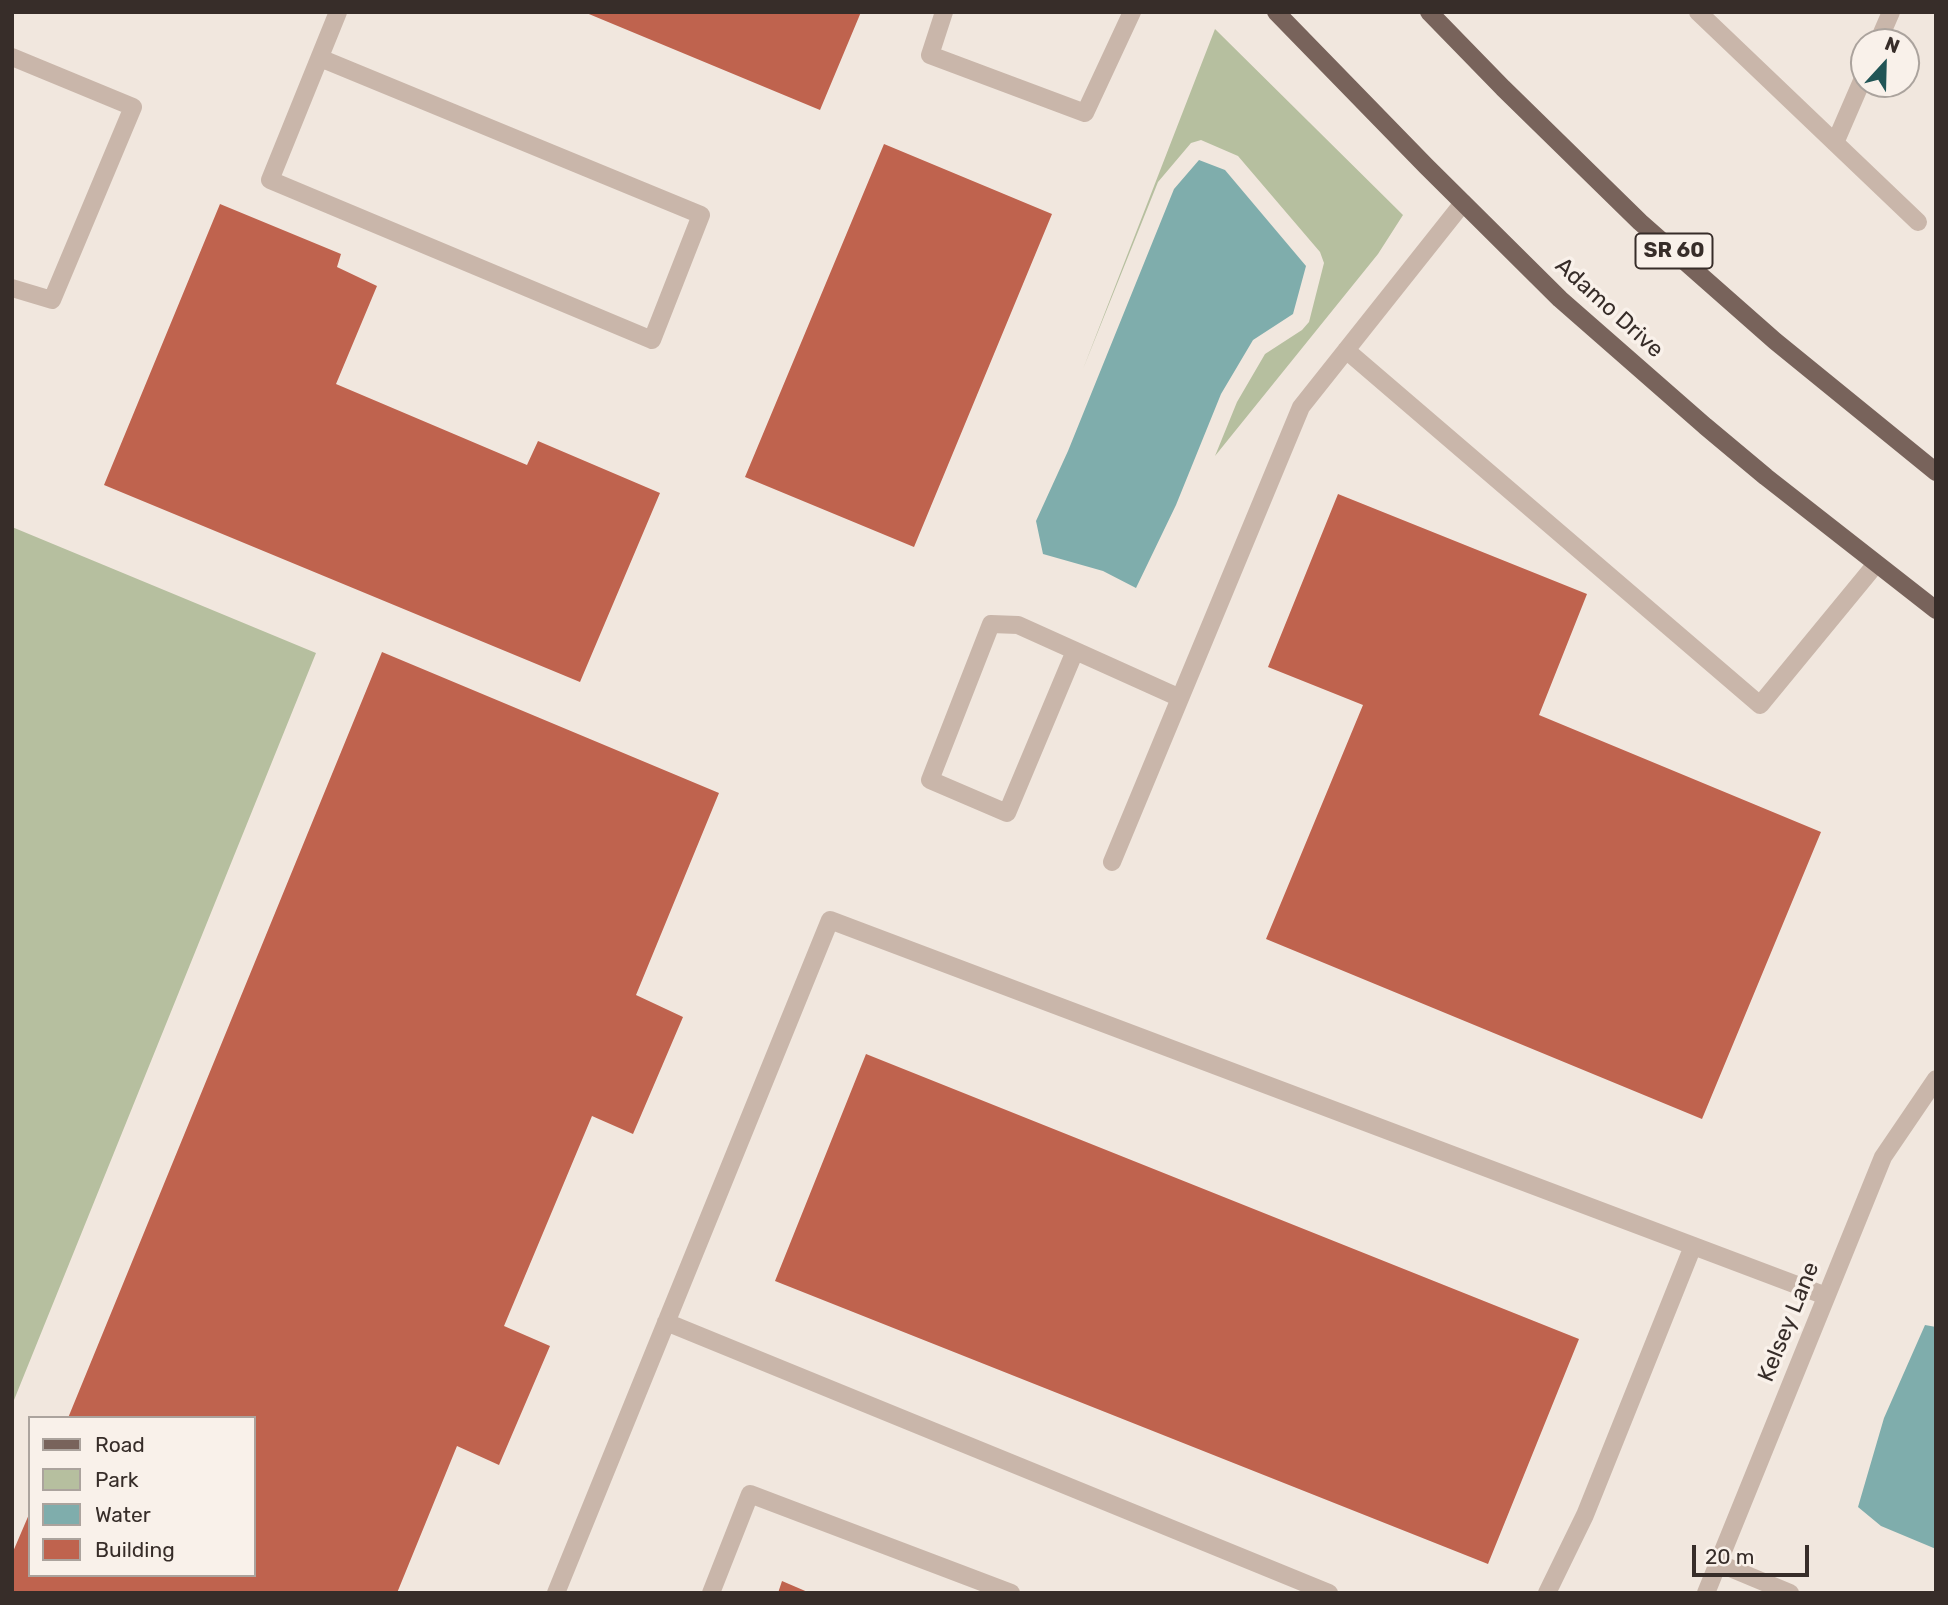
<!DOCTYPE html>
<style>
body{margin:0}
#map{position:relative;width:1948px;height:1605px;overflow:hidden;background:#f1e7de;font-family:Rubik,sans-serif}
canvas{display:block}
.frame{position:absolute;inset:0;border:14px solid #372d29;pointer-events:none}
.legend{position:absolute;left:28px;top:1416px;width:228px;height:161px;box-sizing:border-box;background:#f9f1ea;border:2px solid #aba39d;margin:0;padding:9px 12px;list-style:none;font-size:21px;color:#372d29}
.legend li{display:flex;align-items:center;gap:14px;height:35px}
.legend b{width:35px;border:2px solid #aba39d}
.north{position:absolute;left:1850px;top:28px;width:70px;height:70px;box-sizing:border-box;background:#f9f1ea;border:2px solid #aba39d;border-radius:50%;rotate:22deg;font-size:19px;font-weight:700;line-height:28px;text-align:center;color:#372d29}
.north::after{content:'';display:block;margin:auto;width:24px;height:32px;background:#215556;clip-path:polygon(50% 0,100% 100%,50% 72%,0 100%)}
.scale{position:absolute;left:1692px;top:1545px;width:117px;height:32px;box-sizing:border-box;border:4px solid #372d29;border-top:0;padding-left:9px;font-size:21px;line-height:24px;white-space:nowrap;color:#372d29;-webkit-text-stroke:5px #f9f1ea;paint-order:stroke}
</style>
<div id="map">
<canvas width="1948" height="1605"></canvas>
<div class="frame"></div>
<ul class="legend">
<li><b style="height:9px;background:#78635b"></b>Road</li>
<li><b style="height:19px;background:#b6bf9f"></b>Park</li>
<li><b style="height:19px;background:#7fadac"></b>Water</li>
<li><b style="height:19px;background:#bf634e"></b>Building</li>
</ul>
<div class="north">N</div>
<div class="scale">20 m</div>
</div>
<script>
const ctx = document.querySelector('canvas').getContext('2d');
ctx.lineJoin = 'round';
function paint(path, color) {
  ctx.fillStyle = color;
  ctx.fill(path, 'evenodd');
}
function poly(rows) {
  const path = new Path2D();
  for (const r of rows) {
    path.moveTo(r[0], r[1]);
    for (let i = 2; i < r.length; i += 2) path.lineTo(r[i], r[i + 1]);
  }
  return path;
}
function trace(path, color, width, dash) {
  ctx.strokeStyle = color;
  ctx.lineWidth = width;
  ctx.lineCap = dash ? 'butt' : 'round';
  ctx.setLineDash(dash || []);
  ctx.stroke(path);
}
function drawText(font, color, halo, rows, align = 'center') {
  ctx.font = font + ' Rubik,sans-serif';
  ctx.lineWidth = 7;
  ctx.setLineDash([]);
  ctx.textBaseline = 'middle';
  ctx.strokeStyle = halo;
  ctx.fillStyle = color;
  for (const [text, x, y, turn = 0] of rows) {
    ctx.save();
    ctx.translate(x, y);
    ctx.rotate((+turn || 0) * Math.PI / 180);
    ctx.textAlign = isNaN(turn) ? turn : align;
    if (halo) ctx.strokeText(text, 0, 0);
    ctx.fillText(text, 0, 0);
    ctx.restore();
  }
}
const green = poly([
 [1215,29,1403,215,1378,254,1215,456,1237,402,1265,354,1302,330,1309,322,1324,263,1320,252,1238,156,1201,140,1191,143,1158,182,1083,369],
 [12,527,316,653,12,1405]
]);
const water = poly([
 [1199,160,1225,170,1306,266,1293,314,1253,340,1221,394,1176,505,1136,588,1103,571,1043,554,1036,521,1068,451,1174,189],
 [1925,1325,1936,1327,1936,1549,1881,1526,1858,1507,1884,1418]
]);
const building = poly([
 [584,12,861,12,820,110],
 [884,144,1052,214,914,547,745,477],
 [220,204,341,254,337,267,377,286,336,384,527,465,538,441,660,493,580,682,104,485],
 [1338,494,1587,594,1539,715,1821,832,1702,1119,1266,939,1363,705,1268,667],
 [382,652,719,793,636,995,683,1017,633,1134,592,1116,504,1326,550,1346,499,1465,457,1446,397,1593,12,1593,12,1554,30,1512,30,1575,254,1575,254,1418,68,1418],
 [866,1054,1579,1339,1488,1564,775,1281],
 [782,1581,810,1593,778,1593]
]);
const service = poly([
 [944,12,930,55,1085,113,1132,12],
 [1698,12,1918,222],
 [1878,42,1891,12],
 [12,57,133,107,52,300,12,288],
 [320,58,701,215,652,340,270,180,338,12],
 [1835,143,1864,76],
 [1346,350,1760,705,1876,564],
 [1075,651,1007,813,930,780,991,624,1018,625,1180,698],
 [1112,862,1301,407,1463,203],
 [666,1322,1329,1593],
 [1718,1563,1790,1593],
 [556,1593,830,920,1826,1296],
 [711,1593,750,1494,1011,1593],
 [1547,1593,1585,1515,1693,1246]
]);
const minor = poly([
 [1706,1593,1883,1157,1936,1079]
]);
const primary = poly([
 [1276,12,1426,166,1560,299,1705,426,1766,477,1936,610],
 [1429,12,1503,88,1640,222,1775,341,1936,472]
]);
const shields = [
 [1674,251,77]
];
const shieldNames = [
 ["SR 60",1674,251]
];
const streetNames = [
 ["Adamo Drive",1609,308,42],
 ["Kelsey Lane",1789,1322,-68]
];
paint(green, '#b6bf9f');
paint(water, '#7fadac');
paint(building, '#bf634e');
trace(service, '#c9b6aa', 18);
trace(minor, '#c9b6aa', 18);
trace(primary, '#78635b', 18);
for (const [x, y, w] of shields) {
  const box = new Path2D();
  box.roundRect(x - w / 2, y - 17.5, w, 35, 5);
  ctx.fillStyle = '#f9f1ea';
  ctx.fill(box);
  trace(box, '#372d29', 2);
}
drawText('bold 21px', '#372d29', null, shieldNames);
drawText('23px', '#372d29', '#f9f1ea', streetNames);
</script>
